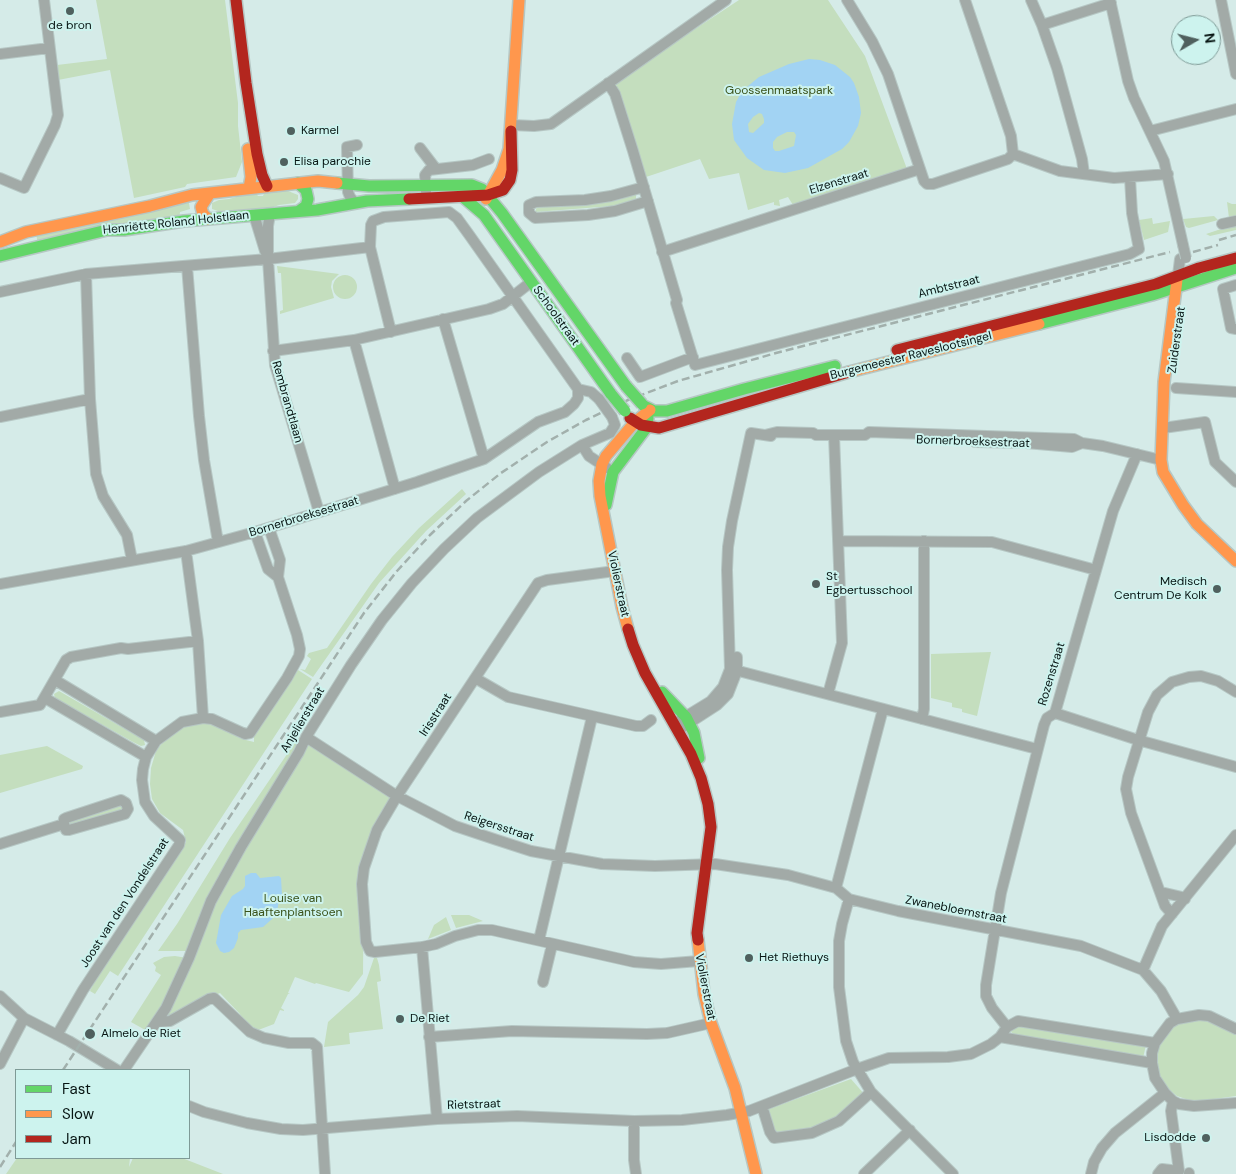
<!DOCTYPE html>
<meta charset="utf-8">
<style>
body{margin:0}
#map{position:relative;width:1236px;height:1174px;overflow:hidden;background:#d5ebe8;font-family:"DM Sans",sans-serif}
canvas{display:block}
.legend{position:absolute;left:15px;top:1069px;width:175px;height:90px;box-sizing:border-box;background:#cdf3ee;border:1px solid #7e9a96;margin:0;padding:6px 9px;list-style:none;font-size:15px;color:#071513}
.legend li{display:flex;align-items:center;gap:10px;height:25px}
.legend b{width:25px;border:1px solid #7e9a96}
.north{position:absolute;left:1171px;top:15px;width:50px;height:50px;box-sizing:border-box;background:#cdf3ee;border:1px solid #7e9a96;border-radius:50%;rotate:82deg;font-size:14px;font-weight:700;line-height:20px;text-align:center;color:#071513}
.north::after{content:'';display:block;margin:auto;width:18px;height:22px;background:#4f605e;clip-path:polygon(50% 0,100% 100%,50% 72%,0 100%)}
</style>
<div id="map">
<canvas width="1236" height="1174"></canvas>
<ul class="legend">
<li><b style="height:6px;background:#63d668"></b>Fast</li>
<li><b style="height:6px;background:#ff974d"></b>Slow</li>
<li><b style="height:6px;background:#b3261e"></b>Jam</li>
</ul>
<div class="north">N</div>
</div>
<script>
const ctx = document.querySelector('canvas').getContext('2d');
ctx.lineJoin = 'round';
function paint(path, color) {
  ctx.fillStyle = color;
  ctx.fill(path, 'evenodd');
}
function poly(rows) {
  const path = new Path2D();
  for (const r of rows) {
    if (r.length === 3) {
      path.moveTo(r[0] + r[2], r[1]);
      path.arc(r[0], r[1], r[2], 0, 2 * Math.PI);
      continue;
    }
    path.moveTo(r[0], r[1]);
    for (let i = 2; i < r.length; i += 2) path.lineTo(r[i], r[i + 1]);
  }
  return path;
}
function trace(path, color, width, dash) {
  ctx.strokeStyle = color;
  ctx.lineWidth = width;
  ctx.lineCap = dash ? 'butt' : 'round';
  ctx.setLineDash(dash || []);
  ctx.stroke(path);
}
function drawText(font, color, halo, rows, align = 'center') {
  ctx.font = font + ' "DM Sans",sans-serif';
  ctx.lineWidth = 4;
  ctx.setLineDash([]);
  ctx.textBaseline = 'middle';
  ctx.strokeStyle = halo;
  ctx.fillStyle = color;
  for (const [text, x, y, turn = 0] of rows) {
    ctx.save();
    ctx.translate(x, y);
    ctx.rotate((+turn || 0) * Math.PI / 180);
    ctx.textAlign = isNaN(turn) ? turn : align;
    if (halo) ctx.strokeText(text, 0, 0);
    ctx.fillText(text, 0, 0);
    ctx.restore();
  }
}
const green = poly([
 [96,0,225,0,238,103,238,126,242,162,236,177,187,184,185,187,134,198,110,70,58,80,57,65,107,59],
 [739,0,828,0,865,56,907,169,793,205,788,197,779,200,780,206,774,205,774,202,748,210,739,173,709,179,700,159,646,177,614,86,677,41],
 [265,191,288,191,298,195,298,199,295,203,279,205,268,209,218,211,212,209,212,203,219,200,229,199,255,192,258,196,263,196],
 [635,194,636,195,636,199,613,206,535,212,537,207,604,202,619,200],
 [188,198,190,209,180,212,179,220,38,245,36,233],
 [1227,202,1232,204,1236,204,1236,216,1229,218],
 [1214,216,1218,220,1189,228,1186,227,1183,219],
 [1152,218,1153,224,1170,221,1168,232,1144,240,1139,220],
 [1236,224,1236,230,1210,236,1206,234],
 [277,266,339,274,332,281,331,287,334,298,280,314,280,311,283,310,281,273,278,273],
 [345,287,12],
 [462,489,466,494,426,531,379,583,313,677,300,669,305,670,311,659,307,656,309,653,327,648,371,584,392,557,419,528],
 [991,652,977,716,962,712,962,709,952,707,952,703,931,698,931,654],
 [298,670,312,679,118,976,110,971,95,994,90,991,94,983,186,842,183,830,160,813,152,799,150,784,151,768,156,751,163,742,184,726,202,723,210,723,242,739,254,742,254,736],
 [59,691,144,740,145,745,141,746,133,742,55,698,54,694],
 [298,738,302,740,188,951,158,951,177,924,230,838],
 [308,743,392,795,364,861,363,974,349,992,316,983,315,984,295,977,288,993,290,993,288,994,281,1008,284,1010,284,1011,280,1010,274,1024,253,1032,239,1013,220,993,161,1020,214,902],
 [47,746,83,766,82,769,0,793,0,755],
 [118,804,123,808,121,813,72,826,67,823,68,819],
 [451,915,469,915,483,921,456,928],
 [446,917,451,930,428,939,434,925],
 [175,956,187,958,168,998,147,1031,131,1022,161,975,155,971,156,967,153,963,164,957],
 [374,958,377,958,379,965,381,981,377,982,383,1029,349,1033,350,1044,324,1047,328,1022,358,995,364,987],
 [1201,1019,1211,1022,1236,1034,1236,1096,1199,1101,1189,1100,1177,1096,1163,1084,1155,1064,1158,1044,1177,1023],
 [1017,1024,1146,1045,1143,1058,1013,1035,1011,1031],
 [851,1079,865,1095,849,1110,817,1129,779,1133,775,1132,769,1109],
 [17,1158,130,1158,129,1167,133,1158,182,1158,223,1174,6,1174]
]);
const water = poly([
 [809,59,820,60,835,65,850,77,854,83,859,97,861,113,858,126,849,142,842,149,808,168,785,173,764,170,747,158,734,140,732,124,736,102,742,91,759,77,789,64],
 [759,113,762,114,764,119,764,123,753,133,749,132,748,124,753,117],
 [787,132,794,132,796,135,794,146,779,151,775,151,773,148,773,142,777,137],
 [251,873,256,873,260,878,279,876,281,878,282,895,279,901,277,911,272,919,263,927,241,930,238,933,238,938,234,948,229,952,224,953,220,951,216,943,221,915,232,896,243,889,245,886,245,876]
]);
const street = poly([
 [847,0,872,41,888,74,920,169],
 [965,0,1011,136,1013,154,1060,171,1114,178,1168,174],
 [1031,0,1042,25,1057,68,1082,159,1084,174],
 [1110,0,1128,81,1134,98,1164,161,1183,245],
 [1221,0,1236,74],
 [1042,25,1111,3],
 [0,54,49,48],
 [608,83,615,94,633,151,677,300,676,303,695,365,1130,254,1139,249,1132,213,1130,178],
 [512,125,534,126,551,124,726,0],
 [1150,131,1236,109],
 [420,148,436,169],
 [0,178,24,188,55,125,58,115,44,0],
 [644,187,611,196,585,200,536,202,529,205,529,213,535,218,588,215,615,211,648,201],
 [426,192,425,175,429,170,473,165,489,159],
 [355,203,350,197,348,192,347,147,357,145],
 [270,214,268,226,268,259,275,365,319,512],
 [254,215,265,251],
 [1222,224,1236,221],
 [662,252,920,169,924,181,927,184,933,184,1008,159,1013,154],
 [187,266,199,416,204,460,218,542],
 [86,274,90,399,96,474,103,496,127,535,132,560],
 [1178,275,1180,259],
 [1236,285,1223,289,1231,328,1236,329],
 [0,292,86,274,268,259,370,247],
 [443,319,484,459],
 [391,332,370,247,371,225,373,221,384,217,449,212,457,218,470,236,578,389,591,392,599,399],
 [354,340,395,489],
 [273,351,354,340,489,309,503,304,531,282],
 [627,358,640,377,693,357],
 [1176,388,1236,392],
 [0,417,90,399],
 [1163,428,1205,422,1215,462,1236,482],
 [765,435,777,432,813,433,816,435,865,435,869,432,1074,439,1082,443,1103,446,1161,460],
 [975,442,1026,443,1072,447,1082,443],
 [582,445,589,456,607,468],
 [255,532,268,569,278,577],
 [838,541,992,542,1096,570],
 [186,551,198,641,203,718],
 [615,571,547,580,538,583,397,796,377,830,364,868,362,884,366,942,370,951,375,952,422,947,436,944,455,936,478,930,492,930,634,962,661,964,699,961],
 [0,584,186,551,255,532,417,482,484,459,538,422,565,412,574,404,578,398,578,389],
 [731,669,1037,749],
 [475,678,508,697,636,726,643,726,651,720],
 [55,680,156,741],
 [828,694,842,643,834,435],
 [45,698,146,757],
 [0,712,40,705,66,660,71,657,121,648,128,649,198,641],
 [1055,713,1138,740,1236,767],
 [922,719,924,709,924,541],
 [680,720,711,701,723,687,730,669,727,570,728,547,732,521,751,433,771,436],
 [683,727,717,705,728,694,737,671,737,657],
 [306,737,397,796,455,826,494,839,531,851,602,864,655,866,715,864,788,875,836,888,849,899,898,911,1081,946,1143,970,1161,991,1177,1019],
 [64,824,66,830,69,830,125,814,128,809,127,806],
 [64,824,64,819,66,818,121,800,126,803,127,806],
 [0,844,64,824],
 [836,888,883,709],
 [1161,894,1165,893,1182,897,1185,899],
 [849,899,842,924,839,941,839,987,846,1041,853,1062,871,1092,953,1174],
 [1172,914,1165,906,1131,813,1126,789,1128,777,1148,712,1157,695,1172,682,1189,677,1201,676,1218,681,1236,692],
 [539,940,592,717],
 [422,947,437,1119],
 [1143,970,1162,926,1236,835],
 [543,982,552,945],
 [0,996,24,1018,69,1041,117,1070],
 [157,1022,170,1021,209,999,214,998,250,1032,264,1038,289,1043,312,1043,317,1047,325,1174],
 [1007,1027,992,1008,986,996,986,985,1001,893,1044,725,1047,718,1055,713,1113,511,1137,454],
 [1236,1029,1209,1016,1199,1015,1177,1019,1170,1023,1155,1043,1152,1053,1152,1063,1155,1078,1165,1093,1173,1101,1179,1104,1194,1106,1236,1103],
 [57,1035,83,990,179,845,180,840,154,816,145,802,142,780,143,769,146,757,156,741,182,722,203,718,212,719,245,734,250,733,287,678,299,656,300,649,297,635,278,577,280,560,269,528],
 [429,1037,512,1031,647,1034,667,1033,711,1023],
 [1000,1037,1152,1063],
 [0,1064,24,1018],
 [124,1070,166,1008,189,958,211,901,241,847,299,752,306,737,351,665,382,620,412,583,444,549,477,518,539,472,582,445,610,433,615,425,612,417],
 [189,1106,204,1112,247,1123,281,1129,303,1130,437,1119,517,1116,634,1121,682,1120,727,1115,749,1111,857,1069,889,1058,948,1057,971,1054,991,1044,1000,1037,1007,1027,1018,1021,1155,1043],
 [762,1106,770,1132,774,1138,812,1133,839,1121,871,1092],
 [634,1121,634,1160,636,1174],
 [864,1174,910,1130],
 [1091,1174,1094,1162,1102,1148,1115,1133,1165,1093],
 [1158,1174,1162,1169,1179,1171,1171,1111,1173,1101],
 [1189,1174,1189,1173]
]);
const fast = poly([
 [298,183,306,190,308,199,306,206,299,211],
 [337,183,369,186,472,185,482,189,502,213,626,386],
 [463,197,484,215,611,394],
 [0,256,107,230,124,230,184,221,317,210,367,201,409,199],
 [1039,324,1152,295,1236,268],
 [644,406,654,411,667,411,744,389,835,366],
 [606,505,613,472,647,427,648,418],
 [662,692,686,717,694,733,699,758]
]);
const slow = poly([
 [248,149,251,177,249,188],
 [486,199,502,170,509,149,519,0],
 [208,219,203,214,201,207,210,193],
 [0,242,26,232,150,206,192,195,318,181,337,183],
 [1177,280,1164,382,1161,460,1163,472,1183,505,1197,524,1236,561],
 [849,372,1039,324],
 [628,629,622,607,600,496,599,481,602,464,606,456,635,422,650,410],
 [698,940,704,994,711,1023,735,1088,756,1174]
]);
const jam = poly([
 [236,0,246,83,257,154,262,175,267,186],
 [409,199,488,195,503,190,510,180,512,170,511,131],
 [897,350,1156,284,1199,268,1236,258],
 [630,418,641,425,659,428,849,372],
 [628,629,633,645,645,673,691,754,701,778,708,804,711,827,697,933,698,940]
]);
const rail = poly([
 [1219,240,1236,235],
 [1193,252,1218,245],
 [63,1070,364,613,397,571,430,535,466,501,501,473,547,442,586,420,628,400,678,381,776,353,1170,252],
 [0,1167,16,1142]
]);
const streetBridge = poly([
 [1183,245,1186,258],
 [599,399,612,417]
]);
const fastBridge = poly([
 [626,386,642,404],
 [611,394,625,411]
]);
const markers = [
 [70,11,5,"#4f605e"],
 [291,131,5,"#4f605e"],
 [284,162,5,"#4f605e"],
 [816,584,5,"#4f605e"],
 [1217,589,5,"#4f605e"],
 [749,958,5,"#4f605e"],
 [400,1019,5,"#4f605e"],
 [90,1034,6,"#4f605e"],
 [1206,1138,5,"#4f605e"]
];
const poiNames = [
 ["de bron",70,26,"center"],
 ["Karmel",301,131],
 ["Elisa parochie",294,162],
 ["St",826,577],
 ["Egbertusschool",826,591],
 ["Medisch",1207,582,"right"],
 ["Centrum De Kolk",1207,596,"right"],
 ["Het Riethuys",759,958],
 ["De Riet",410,1019],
 ["Almelo de Riet",101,1034],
 ["Lisdodde",1196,1138,"right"]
];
const parkNames = [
 ["Goossenmaatspark",779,91],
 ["Louise van",293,899],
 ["Haaftenplantsoen",293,913]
];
const streetNames = [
 ["Elzenstraat",839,182,-17],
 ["Henriëtte Roland Holstlaan",176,223,-6],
 ["Ambtstraat",949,287,-14],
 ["Schoolstraat",556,316,54],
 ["Zuiderstraat",1177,340,-82],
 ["Burgemeester Raveslootsingel",911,356,-14],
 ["Rembrandtlaan",287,402,74],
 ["Bornerbroeksestraat",973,442,2],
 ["Bornerbroeksestraat",304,517,-17],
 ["Violierstraat",618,584,78],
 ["Rozenstraat",1052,674,-73],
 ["Irisstraat",436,715,-57],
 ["Anjelierstraat",303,720,-59],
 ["Reigersstraat",499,827,18],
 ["Joost van den Vondelstraat",125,903,-57],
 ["Zwanebloemstraat",956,910,11],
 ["Violierstraat",705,987,79],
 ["Rietstraat",474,1105,-2]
];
paint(green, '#c4debe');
paint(water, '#a2d3f3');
trace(street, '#b6c7c4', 12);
trace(fast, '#b6c7c4', 14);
trace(slow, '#b6c7c4', 14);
trace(jam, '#b6c7c4', 14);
trace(street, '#a2aaa7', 10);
trace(fast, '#63d668', 11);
trace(slow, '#ff974d', 11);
trace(jam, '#b3261e', 11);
trace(rail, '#a2b0ac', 2.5, [8, 4]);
trace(streetBridge, '#b6c7c4', 12, []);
trace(fastBridge, '#b6c7c4', 14, []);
trace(streetBridge, '#a2aaa7', 10);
trace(fastBridge, '#63d668', 11);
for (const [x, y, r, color] of markers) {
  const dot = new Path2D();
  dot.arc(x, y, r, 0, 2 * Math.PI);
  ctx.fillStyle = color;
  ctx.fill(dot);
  trace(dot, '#cdf3ee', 2);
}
drawText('12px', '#071513', '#cdf3ee', poiNames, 'left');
drawText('12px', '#395119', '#cdf3ee', parkNames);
drawText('12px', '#071513', '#cdf3ee', streetNames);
</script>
